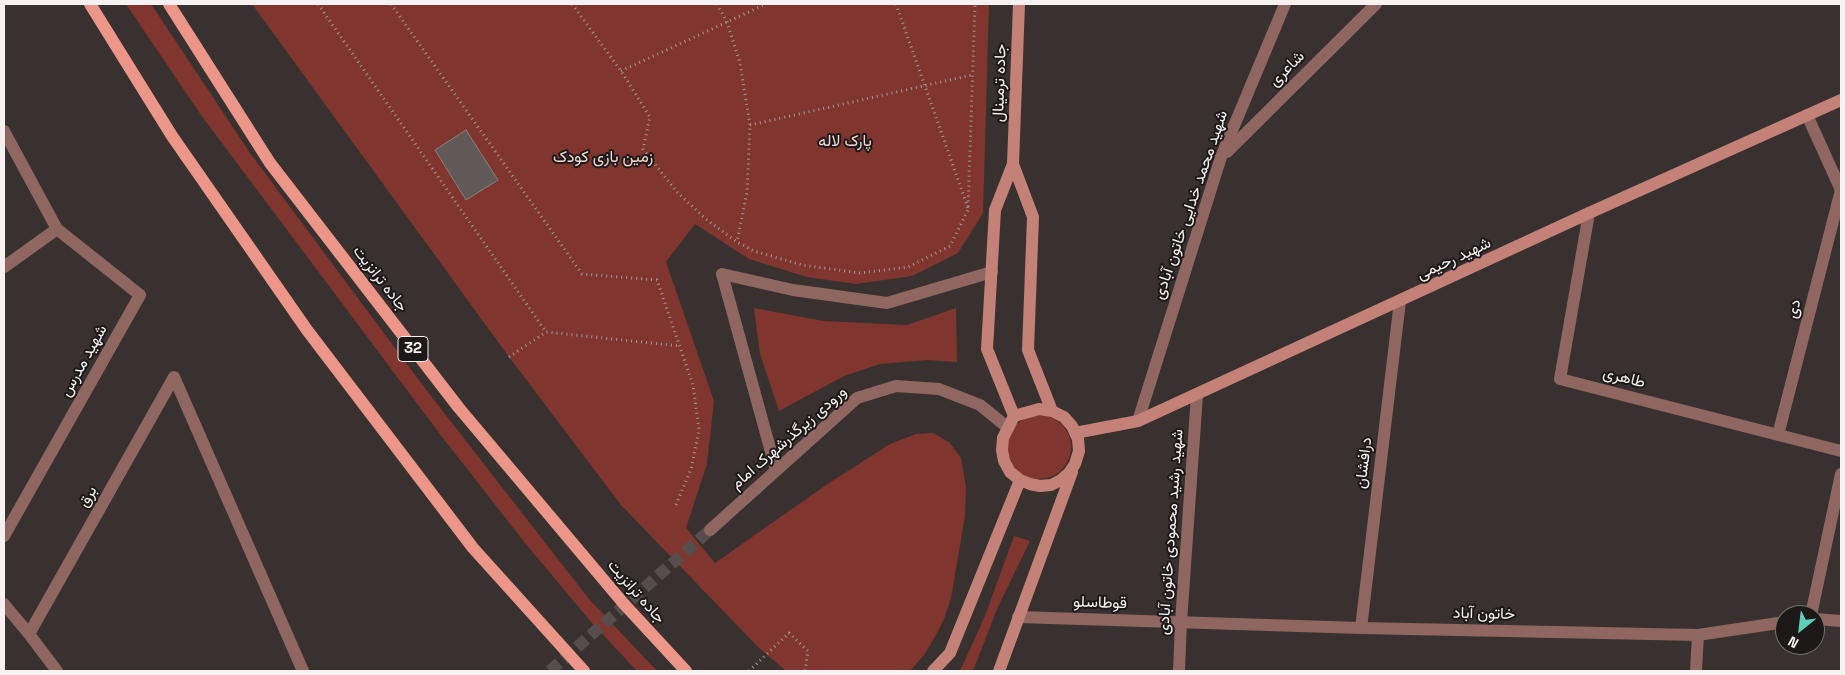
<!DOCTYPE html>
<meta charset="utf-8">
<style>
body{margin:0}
#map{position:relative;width:1845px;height:675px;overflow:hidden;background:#38312f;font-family:"Space Grotesk",sans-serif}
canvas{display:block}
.frame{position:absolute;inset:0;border:5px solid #f7f2f1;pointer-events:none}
.north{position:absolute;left:1775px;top:605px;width:50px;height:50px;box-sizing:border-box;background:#1d1919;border:1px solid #74706f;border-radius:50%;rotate:209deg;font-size:14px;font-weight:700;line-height:20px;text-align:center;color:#f7f2f1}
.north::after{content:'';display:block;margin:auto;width:18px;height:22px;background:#5eceb8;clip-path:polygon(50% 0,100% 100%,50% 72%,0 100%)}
</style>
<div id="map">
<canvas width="1845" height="675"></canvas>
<div class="frame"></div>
<div class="north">N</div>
</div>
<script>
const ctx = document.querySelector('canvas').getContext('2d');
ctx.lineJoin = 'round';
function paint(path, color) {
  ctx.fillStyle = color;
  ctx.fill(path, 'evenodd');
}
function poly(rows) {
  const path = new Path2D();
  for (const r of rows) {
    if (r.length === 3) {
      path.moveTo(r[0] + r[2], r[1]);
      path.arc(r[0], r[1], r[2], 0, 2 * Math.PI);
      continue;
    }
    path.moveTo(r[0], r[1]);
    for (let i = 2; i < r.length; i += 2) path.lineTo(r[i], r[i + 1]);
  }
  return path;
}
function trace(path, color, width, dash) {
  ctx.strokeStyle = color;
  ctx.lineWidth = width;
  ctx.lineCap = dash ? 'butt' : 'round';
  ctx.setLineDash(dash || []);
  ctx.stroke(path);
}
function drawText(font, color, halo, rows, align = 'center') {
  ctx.font = font + ' "Space Grotesk",Vazirmatn,sans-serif';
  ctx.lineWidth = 4;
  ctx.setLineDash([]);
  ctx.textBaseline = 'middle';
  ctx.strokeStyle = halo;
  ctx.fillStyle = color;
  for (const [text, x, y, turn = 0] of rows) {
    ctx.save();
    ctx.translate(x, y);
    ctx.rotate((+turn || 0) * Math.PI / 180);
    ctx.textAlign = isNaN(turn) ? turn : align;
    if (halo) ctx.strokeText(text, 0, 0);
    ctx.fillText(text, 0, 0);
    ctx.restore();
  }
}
const green = poly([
 [126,4,151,4,250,153,424,387,589,599,657,671,637,671,592,623,525,543,443,438,201,115],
 [252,4,989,4,983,213,958,253,912,276,856,284,807,277,749,259,695,224,666,262,714,401,707,464,686,528,715,563,826,485,890,444,916,434,933,433,949,442,961,458,966,487,965,516,951,598,944,619,936,635,924,655,910,671,786,671,757,646,621,505,509,357],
 [754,308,823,321,907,325,956,308,957,362,927,360,880,364,844,376,779,411,760,354],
 [1039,447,32],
 [1014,536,1030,541,997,609,973,671,960,671,985,616]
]);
const building = poly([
 [466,130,498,180,466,200,435,150,466,130]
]);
const tertiaryTunnel = poly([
 [550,671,710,530]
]);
const path = poly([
 [318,4,546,332,680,346],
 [391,4,582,274,657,280,693,385,699,430,691,469,675,507],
 [572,4,621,71,650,117,643,149,677,192,707,220,737,242,754,251,802,265,860,273,908,267,950,246,968,210,975,4],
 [717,4,727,22,740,63,750,125,747,192,737,242],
 [896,4,968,208],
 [621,71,766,4],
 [750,125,972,75],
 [509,357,546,332],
 [749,671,789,633,808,651,805,671]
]);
const service = poly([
 [1589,213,1560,379,1841,451],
 [1778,435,1841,190],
 [776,470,722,274,793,290,887,303,992,272],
 [1811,615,1841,474],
 [1018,617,1361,628,1698,635,1785,622],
 [1815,619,1841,621],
 [1361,628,1400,301],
 [1696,671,1698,635]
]);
const minor = poly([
 [1807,115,1841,190],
 [4,131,57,229,140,295,4,536],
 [1227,152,1376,4],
 [174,377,303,671],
 [1138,421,1221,157,1285,4],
 [4,604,29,634,57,671],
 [29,634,174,377],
 [1179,671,1181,622,1197,395]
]);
const tertiary = poly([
 [4,267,57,229],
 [710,530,857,398,896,386,939,389,980,405,1007,427]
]);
const secondary = poly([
 [1013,164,1033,217,1028,350,1052,411],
 [1039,409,1052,411,1064,417,1072,426,1078,439,1079,451,1075,464,1069,473,1061,480,1051,485,1040,486,1030,484,1020,480,1010,472,1004,461,1002,450,1003,438,1014,416,1039,409],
 [1014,416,987,349,995,210,1013,164,1019,4],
 [1075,433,1138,421,1589,213,1841,100],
 [933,671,950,653,1020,480],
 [999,671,1072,472]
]);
const primary = poly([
 [90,4,172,136,307,330,473,548,584,671],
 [169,4,270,163,459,408,624,604,686,671]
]);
const shields = [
 [413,349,30]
];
const shieldNames = [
 ["32",413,349]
];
const streetNames = [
 ["شاعری",1287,69,-45],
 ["جاده ترمینال",1000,83,-88],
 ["شهید محمد خدایی خاتون آبادی",1191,205,-71],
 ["شهید رحیمی",1454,259,-25],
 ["جاده ترانزیت",380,279,52],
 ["دی",1794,309,-76],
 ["شهید مدرس",84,361,-61],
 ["طاهری",1624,378,14],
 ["ورودی زیرگذرشهرک امام",789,438,-41],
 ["درافشان",1364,463,-83],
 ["برق",88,497,-61],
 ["شهید رشید محمودی خاتون آبادی",1171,532,-86],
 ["جاده ترانزیت",636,592,49],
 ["قوطاسلو",1100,603,2],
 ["خاتون آباد",1484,614,1]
];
const parkNames = [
 ["پارک لاله",845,142],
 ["زمین بازی کودک",603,158]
];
paint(green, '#80362e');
paint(building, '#615957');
trace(building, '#887f7e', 1);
trace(tertiaryTunnel, '#554e4c', 12, [12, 6]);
trace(path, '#9f9998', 3, [1, 4]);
trace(service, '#906660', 12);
trace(minor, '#906660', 12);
trace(tertiary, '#906660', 12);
trace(secondary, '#c48178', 12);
trace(primary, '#ec968a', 12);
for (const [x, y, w] of shields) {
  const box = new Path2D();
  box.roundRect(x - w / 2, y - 12.5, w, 25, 4);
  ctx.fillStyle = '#1d1919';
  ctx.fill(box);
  trace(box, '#f7f2f1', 1);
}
drawText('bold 15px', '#f7f2f1', null, shieldNames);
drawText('16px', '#f7f2f1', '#1d1919', streetNames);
drawText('16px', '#f2d7d3', '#1d1919', parkNames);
</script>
